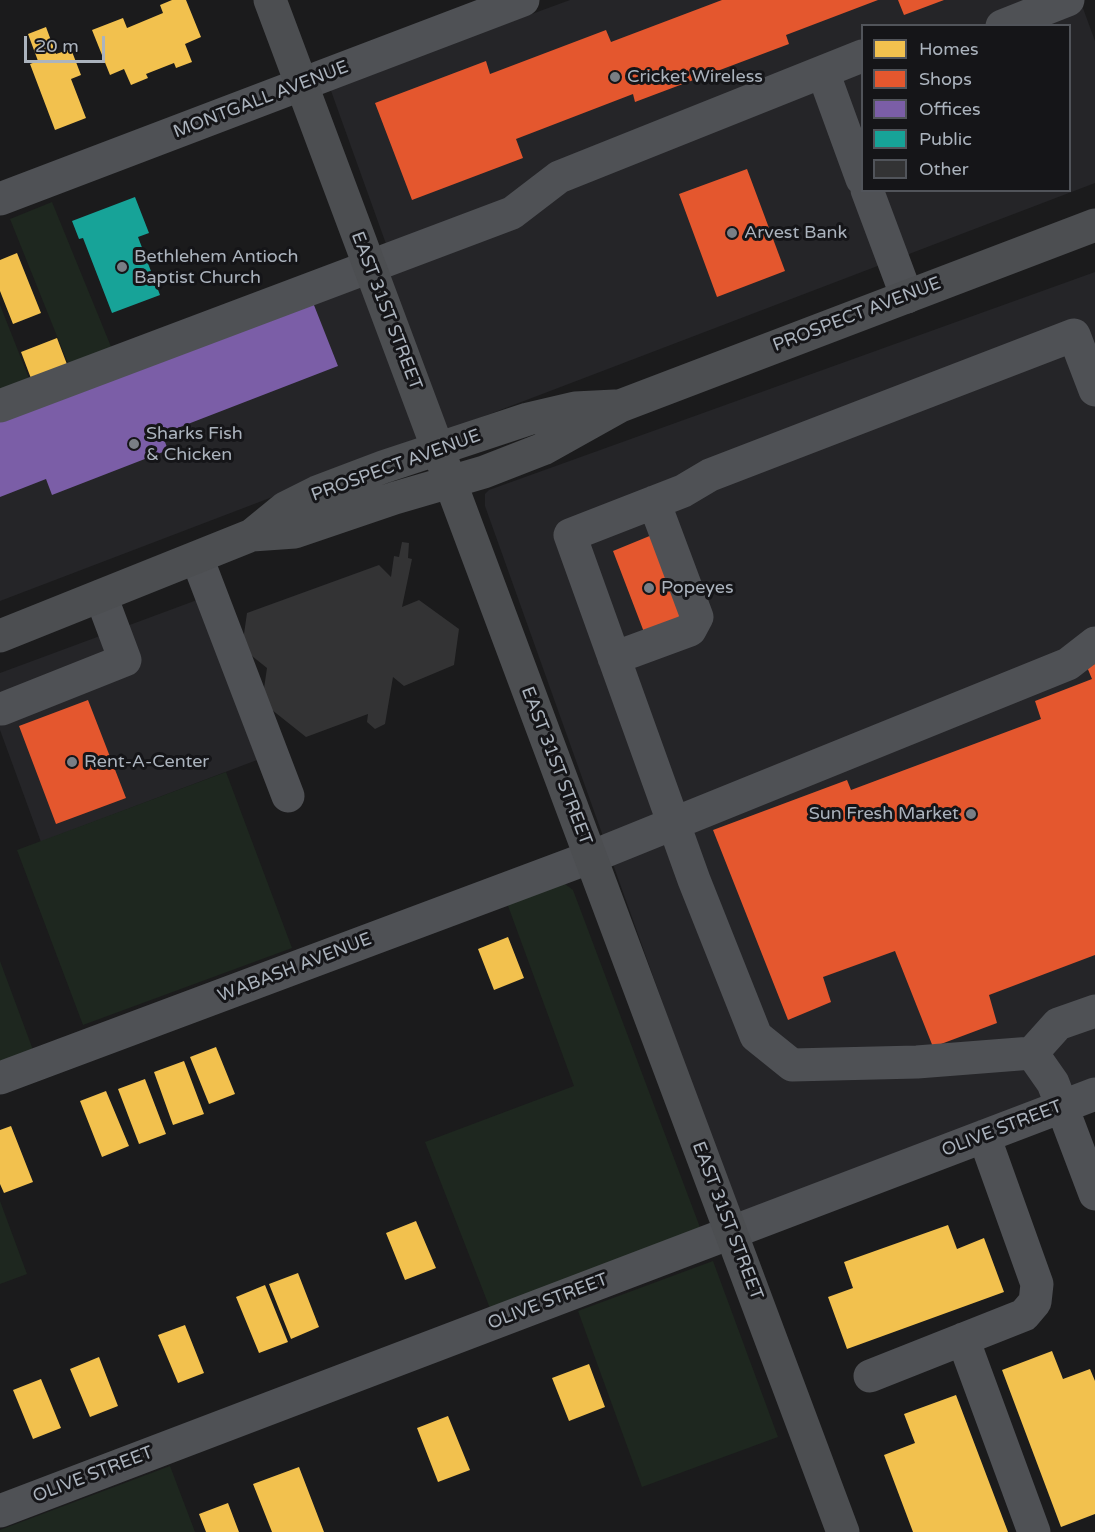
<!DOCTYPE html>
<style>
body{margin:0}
#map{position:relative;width:1095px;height:1532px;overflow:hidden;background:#1b1b1c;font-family:"Varela Round",sans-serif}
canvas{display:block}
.legend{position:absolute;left:861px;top:24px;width:210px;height:168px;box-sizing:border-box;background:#151518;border:2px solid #51545a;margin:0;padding:8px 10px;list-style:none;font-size:18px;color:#abb3bd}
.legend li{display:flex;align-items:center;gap:12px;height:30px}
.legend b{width:30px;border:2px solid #51545a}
.scale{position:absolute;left:24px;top:36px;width:81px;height:27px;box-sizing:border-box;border:3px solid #abb3bd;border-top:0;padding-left:8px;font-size:18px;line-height:21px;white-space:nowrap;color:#abb3bd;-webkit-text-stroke:4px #151518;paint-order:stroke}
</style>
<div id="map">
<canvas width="1095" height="1532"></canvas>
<ul class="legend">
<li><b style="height:16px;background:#f2c14e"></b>Homes</li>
<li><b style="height:16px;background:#e4572e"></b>Shops</li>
<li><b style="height:16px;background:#7b5ea7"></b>Offices</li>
<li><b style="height:16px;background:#17a398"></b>Public</li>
<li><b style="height:16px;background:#333334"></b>Other</li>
</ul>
<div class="scale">20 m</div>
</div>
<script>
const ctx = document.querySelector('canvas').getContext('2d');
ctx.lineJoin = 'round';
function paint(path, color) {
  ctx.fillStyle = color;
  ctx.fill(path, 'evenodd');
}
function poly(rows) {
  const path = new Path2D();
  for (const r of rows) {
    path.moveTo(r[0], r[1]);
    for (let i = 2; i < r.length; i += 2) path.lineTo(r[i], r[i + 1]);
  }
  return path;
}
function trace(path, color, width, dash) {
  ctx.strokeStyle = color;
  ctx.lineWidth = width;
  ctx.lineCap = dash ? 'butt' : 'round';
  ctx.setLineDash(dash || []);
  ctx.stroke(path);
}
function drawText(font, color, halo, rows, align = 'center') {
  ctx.font = font + ' "Varela Round",sans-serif';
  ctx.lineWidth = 6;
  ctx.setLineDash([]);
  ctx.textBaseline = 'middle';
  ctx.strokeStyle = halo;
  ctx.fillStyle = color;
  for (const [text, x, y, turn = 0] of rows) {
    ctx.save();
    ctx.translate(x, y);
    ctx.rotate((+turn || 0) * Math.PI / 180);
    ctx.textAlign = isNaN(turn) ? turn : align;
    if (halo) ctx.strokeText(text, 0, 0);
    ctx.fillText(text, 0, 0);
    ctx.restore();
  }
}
const built = poly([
 [570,0,1080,0,1095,41,1095,183,0,601,0,417,395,269,330,88],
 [862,26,1070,26,1070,190,862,190],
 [1095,272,1095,1079,738,1214,485,506,485,494,489,490],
 [197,600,257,760,41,842,0,730,0,673]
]);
const green = poly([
 [52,202,114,354,71,371,10,219],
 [0,305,32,386,0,398],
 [226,772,292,948,83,1025,17,850],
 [561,881,573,890,701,1230,491,1311,425,1142,574,1086,507,903],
 [0,961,33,1050,0,1061],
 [0,1201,27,1274,0,1284],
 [713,1261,778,1437,642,1487,578,1311],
 [170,1466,195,1532,0,1532,0,1530]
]);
const homes = poly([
 [172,0,186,0,201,37,185,44,192,62,176,68,174,63,146,74,148,78,131,85,124,69,110,75,92,30,123,18,127,28,163,13,160,5],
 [46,27,56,54,71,49,81,75,71,79,86,118,55,130,30,64,38,61,28,34],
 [17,253,41,313,13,324,0,291,0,260],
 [57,338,68,367,32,381,21,352],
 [508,937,524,978,494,990,478,949],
 [216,1047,235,1094,209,1104,190,1057],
 [184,1061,204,1114,173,1125,154,1072],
 [145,1079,166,1134,139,1144,118,1089],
 [106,1091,129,1146,102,1157,80,1101],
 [11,1126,33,1182,4,1193,0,1184,0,1130],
 [416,1221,436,1268,405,1280,386,1233],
 [948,1225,957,1249,984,1238,1004,1292,847,1349,828,1297,853,1288,844,1262],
 [298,1273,319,1327,291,1339,269,1284],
 [265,1285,288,1342,259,1353,236,1297],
 [185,1325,204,1373,178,1383,158,1335],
 [1052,1351,1063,1379,1090,1369,1095,1381,1095,1514,1061,1527,1002,1370],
 [99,1357,118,1406,90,1417,70,1369],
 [589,1364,605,1407,569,1421,552,1378],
 [41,1379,61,1428,33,1439,13,1390],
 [956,1395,1008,1532,913,1532,884,1455,915,1443,904,1414],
 [448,1416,470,1470,438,1482,417,1428],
 [299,1467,324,1532,272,1532,253,1484],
 [228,1503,239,1532,206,1532,199,1514]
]);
const shops = poly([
 [722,0,878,0,786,35,789,44,635,102,633,94,516,139,523,158,412,200,375,103,486,61,490,74,606,30,611,42],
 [898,0,944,0,904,15],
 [747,169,785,271,717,297,679,194],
 [652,535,686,625,647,640,613,551],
 [1095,664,1095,955,989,995,997,1023,933,1047,895,951,823,977,831,1002,788,1020,713,830,847,780,851,790,1041,719,1035,701,1092,679,1087,667],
 [88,700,126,798,56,824,19,726]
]);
const offices = poly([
 [310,295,338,366,162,434,168,450,52,495,46,479,0,497,0,415]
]);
const public = poly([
 [135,197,149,233,138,237,160,295,112,313,83,238,79,239,72,221]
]);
const building = poly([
 [402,542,409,543,408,558,412,559,402,607,419,600,459,629,454,665,404,686,393,677,385,724,375,729,367,722,368,714,306,737,262,702,267,668,242,648,247,613,379,565,391,577,394,556,399,557]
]);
const minor = poly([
 [1002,26,1068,0],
 [823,72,862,179],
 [867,190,907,297],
 [0,199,523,0],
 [1095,390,1074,335,710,475,683,491,570,535,694,880,756,1036,792,1065,917,1062,1032,1053,1053,1083,1095,1194],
 [0,406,512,213,559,177,862,56],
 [197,558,288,796],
 [614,658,690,630,697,617,654,502],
 [2,709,125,660,101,596],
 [1032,1053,1058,1024,1095,1011],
 [0,1078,591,857,1068,664,1095,643],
 [963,1339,1034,1532],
 [870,1376,1024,1315,1035,1302,1037,1284,984,1136],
 [0,1511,1095,1094]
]);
const major = poly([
 [270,0,843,1532],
 [252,535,295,532,395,498,484,472,543,449,620,406,1095,225],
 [0,636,252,535,285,508,317,492,383,467,528,419,575,408,615,406]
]);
const markers = [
 [615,77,6,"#797e85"],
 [732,233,6,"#797e85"],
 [122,267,6,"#797e85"],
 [134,444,6,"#797e85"],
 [649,588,6,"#797e85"],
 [72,762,6,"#797e85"],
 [971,814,6,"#797e85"]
];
const poiNames = [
 ["Cricket Wireless",627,77],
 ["Arvest Bank",744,233],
 ["Bethlehem Antioch",134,257],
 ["Baptist Church",134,278],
 ["Sharks Fish",146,434],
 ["& Chicken",146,455],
 ["Popeyes",661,588],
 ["Rent-A-Center",84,762],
 ["Sun Fresh Market",959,814,"right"]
];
const streetNames = [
 ["MONTGALL AVENUE",261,100,-21],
 ["EAST 31ST STREET",386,311,69],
 ["PROSPECT AVENUE",857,315,-21],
 ["PROSPECT AVENUE",396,466,-20],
 ["EAST 31ST STREET",556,766,69],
 ["WABASH AVENUE",295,968,-21],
 ["OLIVE STREET",1002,1129,-21],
 ["EAST 31ST STREET",727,1221,69],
 ["OLIVE STREET",548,1302,-21],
 ["OLIVE STREET",93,1475,-21]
];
paint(built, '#252528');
paint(green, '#1e271f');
paint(homes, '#f2c14e');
paint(shops, '#e4572e');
paint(offices, '#7b5ea7');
paint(public, '#17a398');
paint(building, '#333334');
trace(minor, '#4f5155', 33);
trace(major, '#4c4e51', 33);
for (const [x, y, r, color] of markers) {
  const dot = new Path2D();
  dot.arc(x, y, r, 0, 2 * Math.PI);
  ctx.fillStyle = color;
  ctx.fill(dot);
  trace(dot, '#151518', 2);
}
drawText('18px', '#abb3bd', '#151518', poiNames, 'left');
drawText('18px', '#abb3bd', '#151518', streetNames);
</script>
